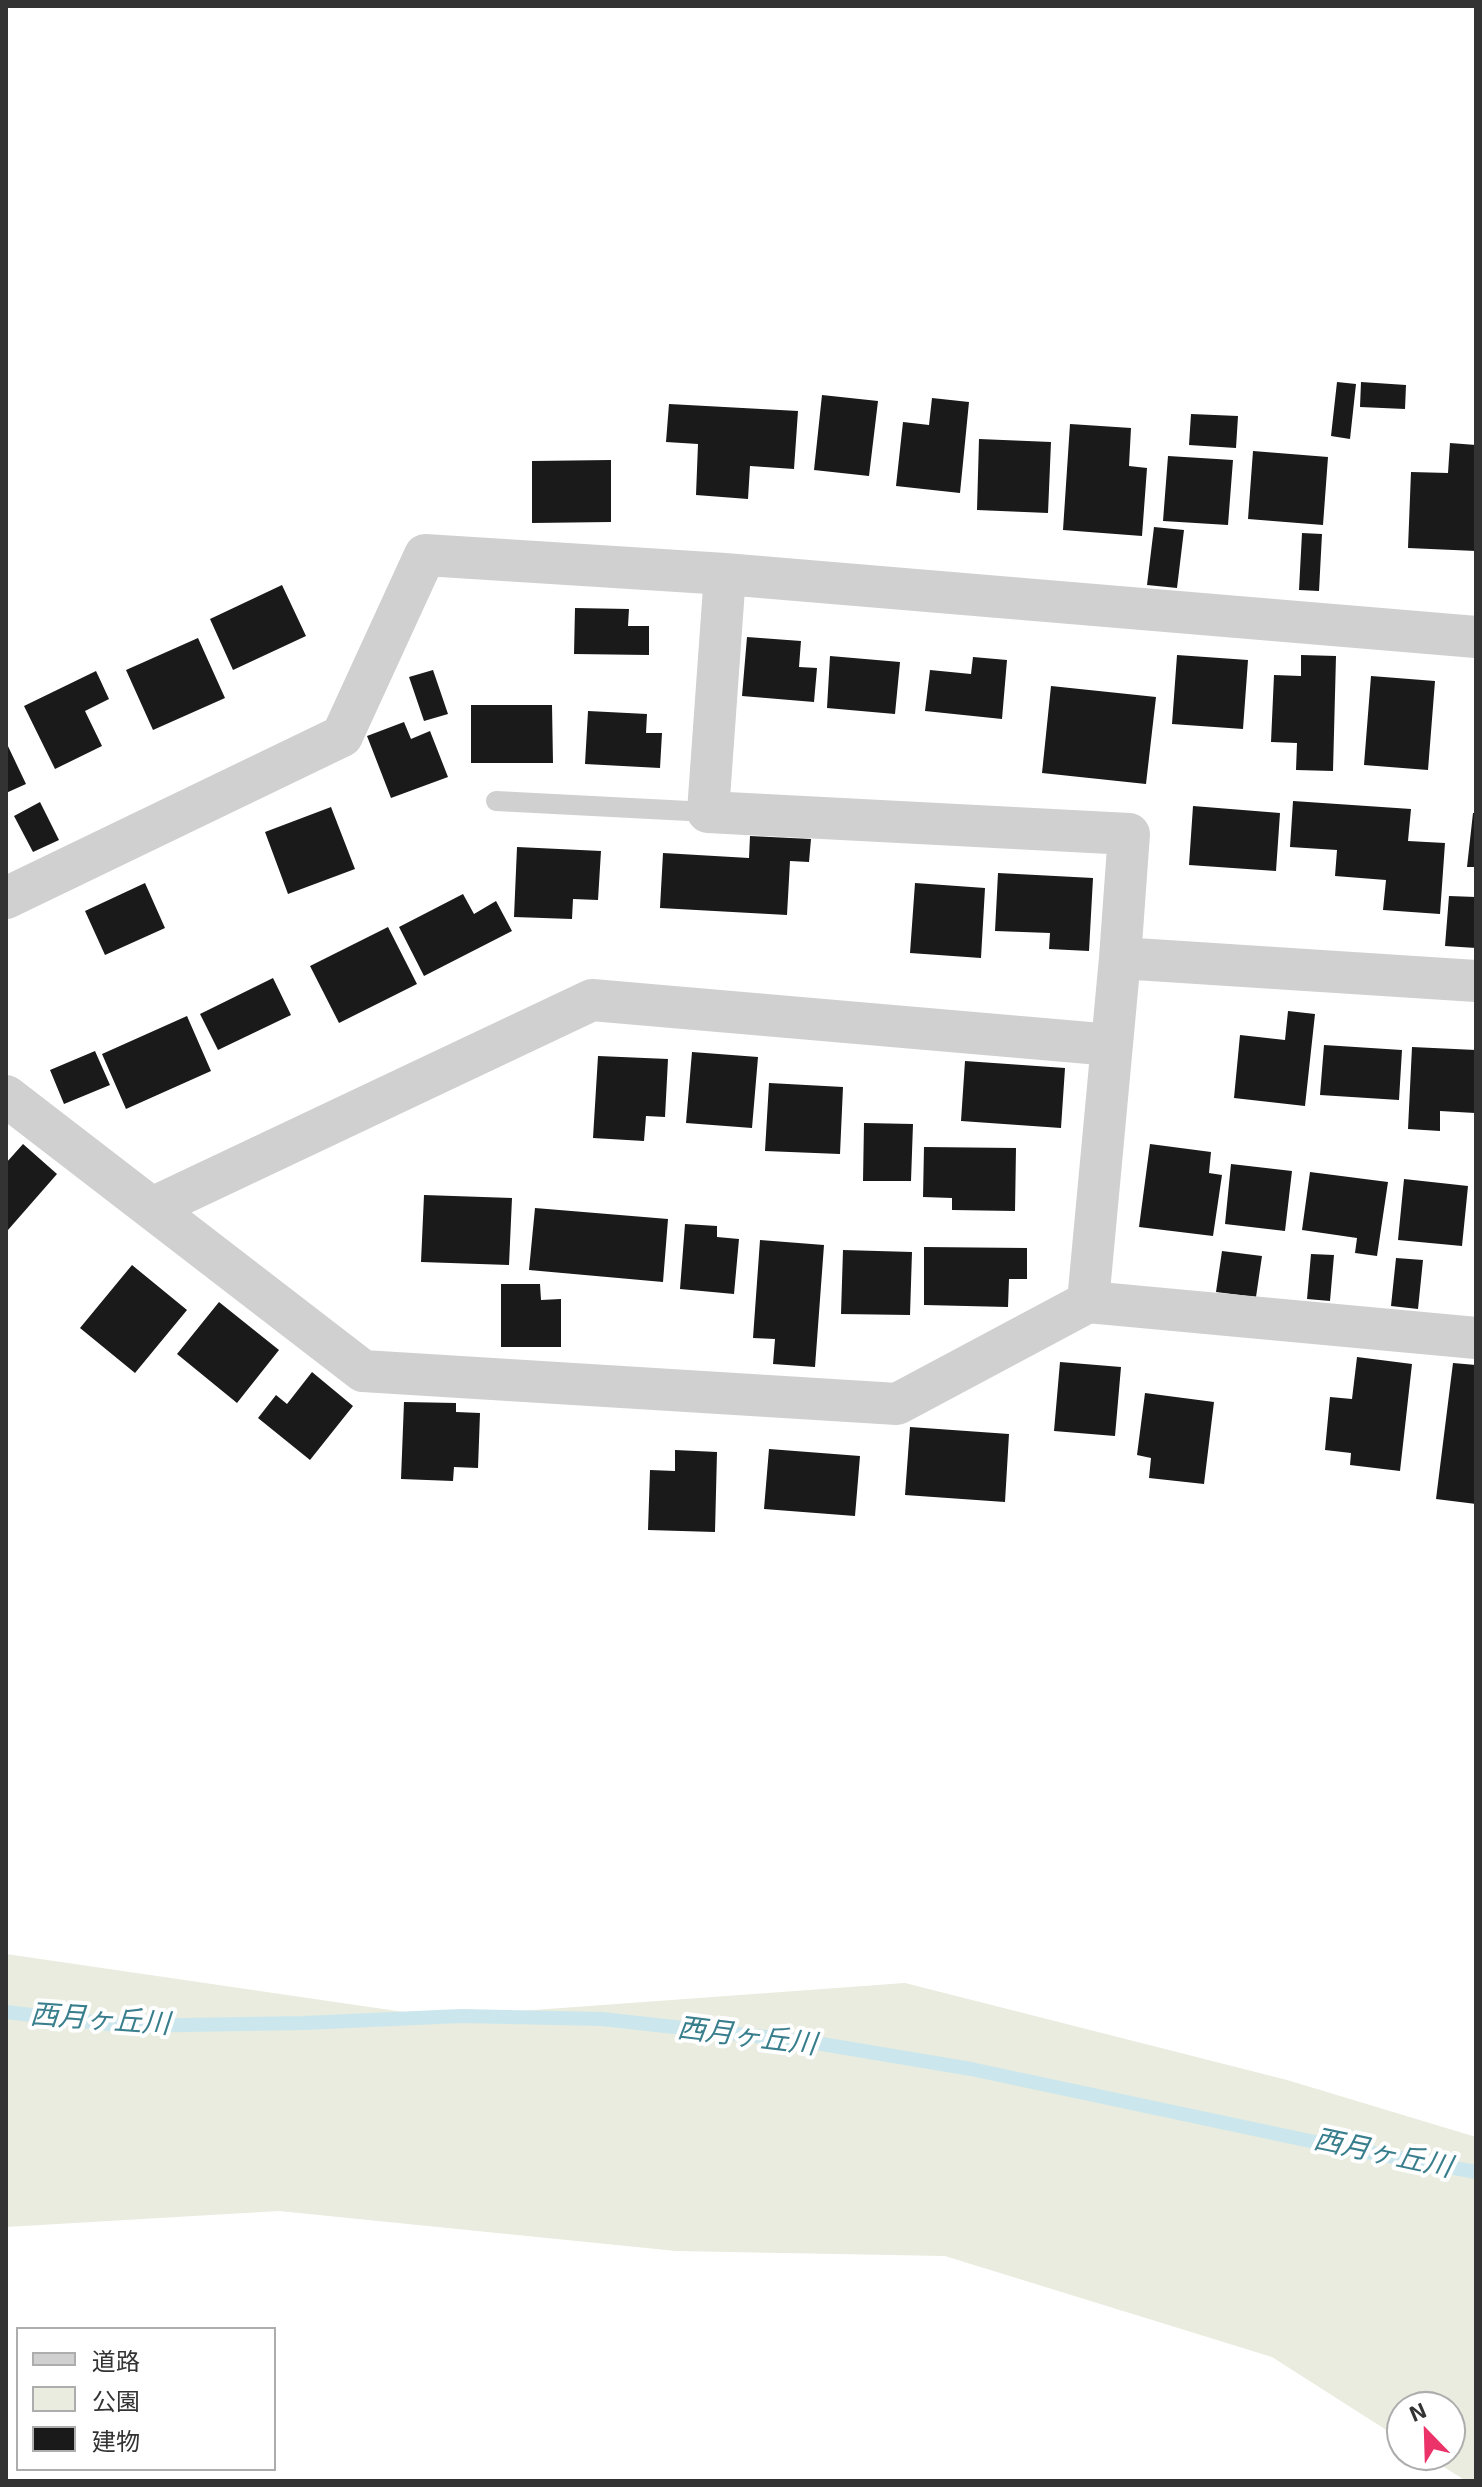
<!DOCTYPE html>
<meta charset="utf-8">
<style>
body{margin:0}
#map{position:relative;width:1482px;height:2487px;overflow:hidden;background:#fff;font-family:"Exo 2","Noto Sans JP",sans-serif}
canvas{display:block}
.frame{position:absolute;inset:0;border:8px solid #333;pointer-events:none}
.legend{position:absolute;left:16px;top:2327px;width:260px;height:144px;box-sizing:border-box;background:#fff;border:2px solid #adadad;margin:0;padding:10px 14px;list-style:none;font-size:24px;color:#333}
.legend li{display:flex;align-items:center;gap:16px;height:40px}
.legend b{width:40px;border:2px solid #adadad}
.north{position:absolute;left:1386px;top:2391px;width:80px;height:80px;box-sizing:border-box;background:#fff;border:2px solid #adadad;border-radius:50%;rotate:337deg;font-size:22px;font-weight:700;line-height:32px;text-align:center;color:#333}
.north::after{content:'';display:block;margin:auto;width:28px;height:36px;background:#ec3369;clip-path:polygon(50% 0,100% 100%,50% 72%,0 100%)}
</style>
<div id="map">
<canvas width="1482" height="2487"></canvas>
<div class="frame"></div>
<ul class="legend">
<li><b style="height:10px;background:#d0d0d0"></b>道路</li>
<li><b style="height:22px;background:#e9ecde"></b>公園</li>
<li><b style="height:22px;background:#1a1a1a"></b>建物</li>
</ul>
<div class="north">N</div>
</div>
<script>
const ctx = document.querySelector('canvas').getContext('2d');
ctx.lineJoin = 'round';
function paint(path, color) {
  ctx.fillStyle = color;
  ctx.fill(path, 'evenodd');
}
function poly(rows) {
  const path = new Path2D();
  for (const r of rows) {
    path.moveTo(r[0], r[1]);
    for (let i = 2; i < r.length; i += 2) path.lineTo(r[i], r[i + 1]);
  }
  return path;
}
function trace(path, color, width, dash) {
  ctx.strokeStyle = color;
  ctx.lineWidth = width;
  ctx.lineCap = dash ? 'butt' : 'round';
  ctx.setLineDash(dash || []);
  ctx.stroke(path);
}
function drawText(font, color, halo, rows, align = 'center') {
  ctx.font = font + ' "Exo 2","Noto Sans JP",sans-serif';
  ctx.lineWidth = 8;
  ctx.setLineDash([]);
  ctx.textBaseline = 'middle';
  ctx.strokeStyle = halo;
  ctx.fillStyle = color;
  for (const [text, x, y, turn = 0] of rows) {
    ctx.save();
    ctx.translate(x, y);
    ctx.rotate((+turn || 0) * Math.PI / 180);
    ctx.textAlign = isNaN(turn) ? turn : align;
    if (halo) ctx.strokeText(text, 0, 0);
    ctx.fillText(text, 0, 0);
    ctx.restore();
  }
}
const green = poly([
 [6,1954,438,2017,905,1983,1287,2080,1476,2137,1476,2481,1466,2481,1425,2455,1450,2455,1450,2407,1402,2407,1402,2440,1272,2357,945,2256,676,2251,279,2211,6,2227]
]);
const stream = poly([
 [6,2012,126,2026,304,2023,461,2016,602,2019,810,2042,971,2069,1329,2145,1476,2172]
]);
const building = poly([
 [1337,382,1356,384,1350,439,1331,436],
 [1361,382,1406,385,1405,409,1360,407],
 [822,395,878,401,869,476,814,470],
 [932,398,969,402,960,493,896,486,903,422,929,425],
 [669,404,798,411,794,469,750,466,748,499,696,495,698,444,666,442],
 [1191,414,1238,416,1236,448,1189,445],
 [1070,424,1131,428,1129,466,1147,468,1142,536,1063,530],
 [979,439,1051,442,1048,513,977,510],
 [1450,443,1476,445,1476,551,1408,548,1411,472,1448,473],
 [1253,451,1328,457,1323,525,1248,519],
 [1168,456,1233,460,1228,525,1163,521],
 [611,460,611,522,532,523,532,461],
 [1154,527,1184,530,1177,588,1147,585],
 [1302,533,1322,534,1319,591,1299,590],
 [282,585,306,636,233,670,210,619],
 [575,608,629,609,628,626,649,626,649,655,574,654],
 [747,637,801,641,799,667,817,668,814,702,742,696],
 [198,638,225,698,153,730,126,670],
 [1177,655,1248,660,1243,729,1172,724],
 [1301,655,1336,656,1333,771,1296,770,1297,743,1271,742,1274,675,1301,676],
 [830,656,900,662,895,714,827,708],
 [973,657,1007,660,1002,719,925,711,930,670,971,674],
 [433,670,448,714,424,721,409,677],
 [96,671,109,699,85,711,102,746,55,769,24,706],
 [1371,676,1435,681,1428,770,1364,765],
 [1051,686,1156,697,1146,784,1042,773],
 [471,705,552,705,553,763,471,763],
 [588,711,647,714,646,733,662,733,660,768,585,764],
 [404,722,411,739,430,731,448,777,391,798,367,736],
 [6,742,26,784,6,793],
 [1293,801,1411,809,1408,841,1445,843,1440,914,1383,910,1386,880,1335,876,1337,850,1290,847],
 [40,802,59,840,33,852,14,816],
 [1193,806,1280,813,1276,871,1189,865],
 [331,807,355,869,288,894,265,832],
 [1473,813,1476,813,1476,867,1467,867],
 [750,836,811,839,809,862,790,861,787,915,660,908,663,853,749,858],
 [517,847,601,851,598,900,573,899,572,919,514,917],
 [998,873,1093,878,1089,951,1049,949,1050,933,995,931],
 [145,883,165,928,105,955,85,911],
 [915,883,985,888,981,958,910,953],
 [463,894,474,914,496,901,512,931,424,976,399,927],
 [1449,896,1476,897,1476,948,1445,946],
 [388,927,417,984,339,1023,310,966],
 [273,978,291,1015,218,1050,200,1014],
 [1288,1011,1315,1014,1305,1106,1234,1098,1240,1035,1285,1040],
 [187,1016,211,1071,126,1109,102,1054],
 [1324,1045,1402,1050,1399,1100,1320,1095],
 [1412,1047,1476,1050,1475,1113,1440,1111,1440,1131,1408,1129],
 [95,1051,110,1085,64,1104,50,1070],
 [692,1052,758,1057,752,1128,686,1123],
 [598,1056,668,1059,665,1117,646,1116,644,1141,593,1138],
 [965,1061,1065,1068,1061,1128,961,1121],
 [769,1083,843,1087,840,1154,765,1151],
 [864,1123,913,1124,911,1181,863,1181],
 [23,1144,57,1174,8,1230,6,1228,6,1163],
 [1150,1144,1211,1152,1209,1173,1222,1175,1213,1236,1139,1227],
 [924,1147,1016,1148,1015,1211,952,1210,952,1198,923,1197],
 [1231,1164,1292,1171,1285,1231,1225,1224],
 [1310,1172,1388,1182,1377,1256,1355,1253,1357,1238,1302,1230],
 [1404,1179,1468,1186,1462,1246,1398,1240],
 [424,1195,512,1198,509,1265,421,1262],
 [535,1208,668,1219,663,1282,529,1270],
 [685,1224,717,1226,717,1237,739,1239,734,1294,680,1289],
 [760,1240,824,1245,815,1367,773,1364,775,1339,753,1338],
 [924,1247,1027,1248,1027,1279,1009,1279,1008,1307,924,1305],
 [843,1250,912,1252,910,1315,841,1314],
 [1222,1251,1262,1256,1256,1297,1216,1292],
 [1311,1254,1334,1255,1330,1301,1307,1299],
 [1396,1258,1423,1260,1418,1309,1391,1306],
 [132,1265,187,1310,135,1373,80,1328],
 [501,1284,540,1284,541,1300,561,1299,561,1347,501,1347],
 [219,1302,279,1350,237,1403,177,1354],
 [1357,1357,1412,1364,1400,1471,1350,1465,1351,1453,1325,1450,1330,1397,1352,1399],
 [1060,1362,1121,1367,1115,1436,1054,1431],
 [1453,1363,1476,1365,1476,1504,1436,1499],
 [312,1372,353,1406,310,1460,258,1418,276,1395,287,1404],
 [1145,1393,1214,1402,1204,1484,1149,1478,1151,1458,1137,1455],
 [404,1402,456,1403,456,1412,480,1413,478,1468,454,1467,453,1481,401,1479],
 [910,1427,1009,1434,1005,1502,905,1495],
 [769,1449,860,1456,855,1516,764,1509],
 [675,1450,717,1452,715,1532,648,1530,650,1470,675,1471]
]);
const service = poly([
 [496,801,708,812]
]);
const minor = poly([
 [725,574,708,812,1129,834,1120,958,1088,1302],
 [6,898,342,736,425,555,725,574,1476,637],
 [1120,958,1476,981],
 [6,1096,363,1371,897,1404,1088,1302,1476,1338],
 [152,1208,592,1000,1112,1045]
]);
const waterNames = [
 ["西月ヶ丘川",100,2019,4],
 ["西月ヶ丘川",747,2036,7],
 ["西月ヶ丘川",1383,2153,12]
];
paint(green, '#e9ecde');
trace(stream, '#cbe7ed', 14);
paint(building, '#1a1a1a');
trace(service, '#d0d0d0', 20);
trace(minor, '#d0d0d0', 42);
drawText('italic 28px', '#387e8c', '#fff', waterNames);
</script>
